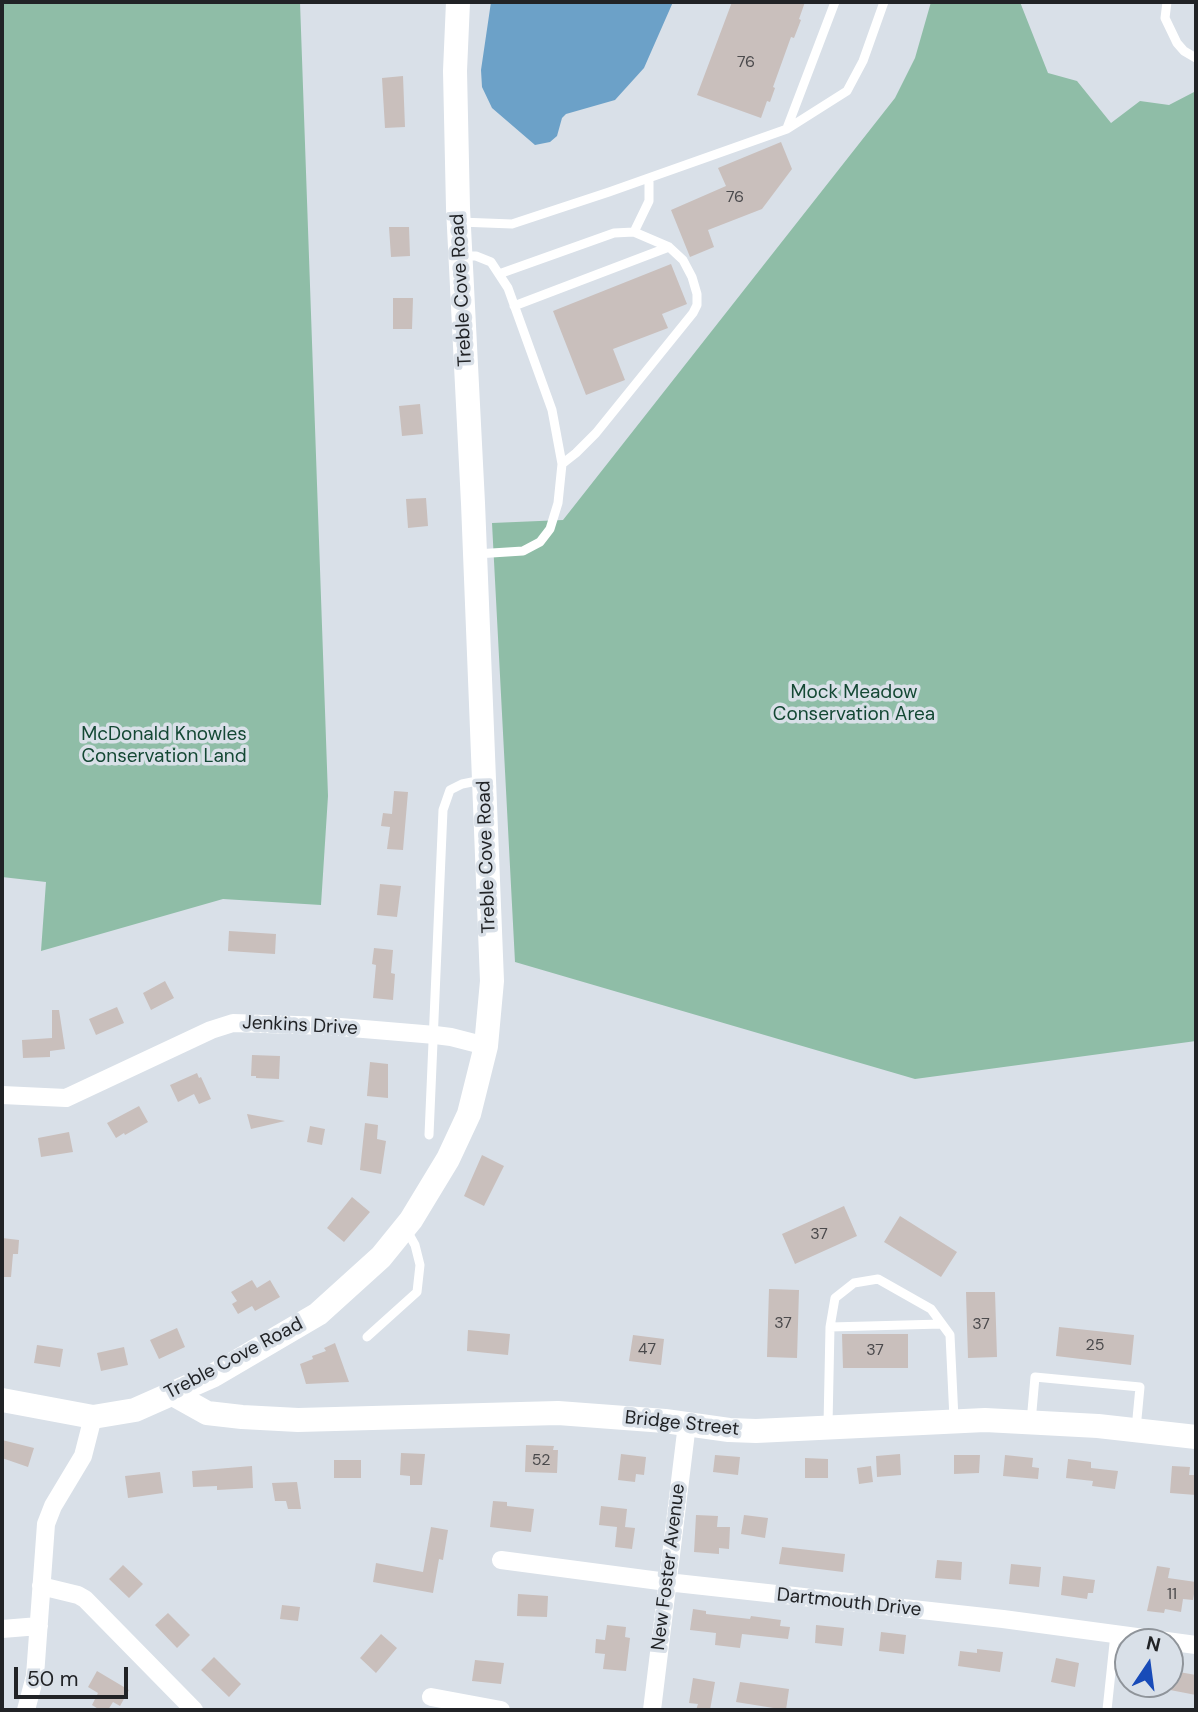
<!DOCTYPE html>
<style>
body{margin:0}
#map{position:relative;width:1198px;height:1712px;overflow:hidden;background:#d9e0e8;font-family:"DM Sans",sans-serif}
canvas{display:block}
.frame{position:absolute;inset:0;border:4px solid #212326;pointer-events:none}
.north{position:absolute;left:1114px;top:1628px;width:70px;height:70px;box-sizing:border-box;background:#d9e0e8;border:2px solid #8f949a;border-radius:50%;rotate:13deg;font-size:19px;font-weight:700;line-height:28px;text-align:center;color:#212326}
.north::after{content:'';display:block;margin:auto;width:24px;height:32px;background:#184bb8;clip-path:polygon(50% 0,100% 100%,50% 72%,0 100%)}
.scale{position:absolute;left:14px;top:1667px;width:114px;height:32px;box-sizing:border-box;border:4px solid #212326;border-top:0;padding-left:9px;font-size:21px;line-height:24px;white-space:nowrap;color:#212326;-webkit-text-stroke:5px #d9e0e8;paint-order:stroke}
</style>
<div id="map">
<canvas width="1198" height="1712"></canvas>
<div class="frame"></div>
<div class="north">N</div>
<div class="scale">50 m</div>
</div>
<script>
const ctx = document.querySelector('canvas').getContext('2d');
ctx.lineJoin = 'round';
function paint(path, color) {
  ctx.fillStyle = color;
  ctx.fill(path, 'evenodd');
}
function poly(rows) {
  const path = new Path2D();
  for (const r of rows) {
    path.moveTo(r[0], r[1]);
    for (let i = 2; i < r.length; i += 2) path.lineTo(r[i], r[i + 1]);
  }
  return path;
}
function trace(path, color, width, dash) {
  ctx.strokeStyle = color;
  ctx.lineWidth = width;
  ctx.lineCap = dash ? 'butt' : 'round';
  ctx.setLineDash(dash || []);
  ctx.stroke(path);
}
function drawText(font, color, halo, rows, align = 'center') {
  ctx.font = font + ' "DM Sans",sans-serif';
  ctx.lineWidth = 7;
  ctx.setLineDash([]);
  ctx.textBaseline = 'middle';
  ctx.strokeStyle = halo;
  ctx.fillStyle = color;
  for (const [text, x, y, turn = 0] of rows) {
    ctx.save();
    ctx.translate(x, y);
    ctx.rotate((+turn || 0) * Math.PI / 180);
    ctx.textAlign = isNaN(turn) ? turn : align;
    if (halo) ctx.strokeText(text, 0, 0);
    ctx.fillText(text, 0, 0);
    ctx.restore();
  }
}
const green = poly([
 [2,2,300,2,328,796,321,905,223,899,41,951,46,882,2,877],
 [931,2,1020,2,1048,73,1077,81,1111,123,1140,101,1169,105,1196,91,1196,1041,915,1079,515,962,492,523,563,520,895,98,915,58]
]);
const water = poly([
 [491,2,673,2,644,68,615,100,566,114,562,118,557,136,550,142,535,145,492,108,482,87,481,70]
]);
const building = poly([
 [732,2,805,2,799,19,801,20,794,38,791,37,773,87,775,88,770,102,767,101,761,118,697,95],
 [403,76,405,127,385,128,382,78],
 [781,142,792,169,762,209,708,230,714,247,690,257,671,210,726,186,718,168],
 [389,227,409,227,410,256,391,257],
 [671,264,687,304,662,314,668,328,613,349,625,380,586,395,553,311],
 [393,298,413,298,412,329,393,329],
 [420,404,423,434,402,436,399,406],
 [426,498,428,526,408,528,406,499],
 [394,791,408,792,403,850,387,849,390,827,381,826,383,813,392,814],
 [380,884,401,886,397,917,377,915],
 [229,931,276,934,275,954,228,951],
 [374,948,393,950,391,973,395,974,393,1000,373,998,376,965,372,964],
 [165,981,174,998,151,1010,143,993],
 [117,1007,124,1023,96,1035,89,1019],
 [52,1010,59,1010,65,1049,50,1051,50,1057,23,1058,22,1040,52,1038],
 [252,1055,280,1056,279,1079,256,1078,256,1076,251,1076],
 [370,1062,388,1064,388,1098,367,1096],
 [197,1073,199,1078,201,1077,211,1099,199,1104,194,1094,178,1102,170,1085],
 [139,1106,148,1122,125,1135,124,1133,116,1138,107,1123],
 [247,1114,285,1121,251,1129],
 [365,1123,378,1125,377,1139,386,1141,381,1174,360,1170],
 [310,1126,325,1129,322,1145,307,1142],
 [69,1132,73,1152,41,1157,38,1138],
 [482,1155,504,1166,484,1206,464,1196],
 [352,1197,370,1212,344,1242,327,1228],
 [844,1206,857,1236,795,1264,782,1234],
 [900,1216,957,1252,941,1277,884,1242],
 [2,1238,19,1240,18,1254,13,1254,11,1277,2,1277],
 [252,1280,257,1288,270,1280,280,1297,255,1311,252,1306,238,1314,232,1304,237,1301,231,1292],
 [769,1289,799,1290,797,1358,767,1357],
 [966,1292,995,1292,997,1357,968,1358],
 [1059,1327,1134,1335,1131,1365,1056,1356],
 [177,1328,185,1347,159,1359,150,1340],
 [468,1330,510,1334,508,1355,467,1351],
 [842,1334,908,1334,908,1368,843,1368],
 [633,1335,664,1339,661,1365,629,1361],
 [335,1343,349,1382,306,1384,300,1364,313,1359,312,1356,326,1351,324,1348],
 [37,1345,63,1349,60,1367,34,1363],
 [124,1347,128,1365,101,1371,97,1353],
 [2,1440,34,1448,28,1467,2,1458],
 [526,1445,554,1446,553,1450,558,1450,557,1473,525,1472],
 [401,1453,425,1454,422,1485,410,1485,410,1476,400,1475],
 [621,1454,646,1457,644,1475,636,1474,635,1482,618,1480],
 [900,1454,901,1475,877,1477,876,1456],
 [715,1455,740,1457,738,1475,713,1472],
 [954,1455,980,1455,979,1473,954,1474],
 [1005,1455,1033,1458,1032,1467,1039,1468,1038,1479,1003,1476],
 [805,1458,828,1459,828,1478,805,1478],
 [1068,1459,1091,1462,1091,1468,1118,1471,1115,1489,1092,1486,1093,1481,1066,1478],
 [334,1460,361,1460,361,1478,334,1478],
 [252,1466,253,1488,217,1490,217,1486,193,1487,192,1471],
 [871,1466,873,1482,859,1484,857,1468],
 [1172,1466,1190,1467,1189,1475,1196,1475,1196,1495,1170,1493],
 [160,1472,163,1493,128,1498,125,1476],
 [297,1482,301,1509,288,1509,286,1501,275,1501,272,1483],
 [493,1501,507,1502,507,1506,534,1509,531,1532,490,1527],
 [601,1506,627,1509,625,1527,635,1528,632,1549,615,1547,617,1527,599,1525],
 [696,1515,718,1516,717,1527,730,1527,729,1549,719,1548,719,1554,694,1552],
 [744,1515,768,1518,765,1538,741,1534],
 [431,1527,448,1530,443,1560,439,1559,433,1593,373,1582,376,1563,423,1572],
 [782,1547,845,1554,843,1572,779,1564],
 [937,1560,962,1562,961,1580,935,1578],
 [1011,1564,1041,1567,1039,1587,1009,1584],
 [123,1565,143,1584,129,1598,109,1579],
 [1157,1566,1170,1568,1168,1578,1196,1582,1193,1600,1183,1599,1181,1612,1165,1609,1164,1613,1147,1611],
 [1063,1576,1095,1580,1093,1593,1088,1593,1087,1599,1061,1595],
 [518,1594,548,1596,547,1617,517,1616],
 [282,1605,300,1607,298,1621,280,1619],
 [693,1609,706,1611,706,1614,750,1619,751,1616,781,1620,780,1626,790,1627,788,1639,742,1634,740,1648,715,1645,716,1633,690,1630],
 [168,1613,190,1635,177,1648,155,1625],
 [607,1625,626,1627,625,1637,630,1638,626,1671,603,1669,605,1654,595,1653,596,1639,605,1640],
 [816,1625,844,1628,842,1646,815,1643],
 [881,1632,906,1635,904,1654,879,1651],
 [381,1634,397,1648,376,1673,360,1658],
 [977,1649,1003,1652,1000,1672,958,1666,960,1651,977,1653],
 [214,1657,241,1684,229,1697,201,1670],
 [1056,1658,1079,1663,1075,1687,1051,1682],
 [475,1660,504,1663,501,1684,472,1681],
 [97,1671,129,1690,120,1706,113,1702,108,1710,100,1710,92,1705,98,1693,88,1687],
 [1179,1672,1196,1675,1196,1695,1170,1690,1172,1679,1177,1680],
 [693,1678,715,1682,710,1710,696,1710,698,1704,689,1703],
 [740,1682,789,1689,786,1710,736,1702]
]);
const lane = poly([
 [1167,2,1165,18,1177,43,1184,51,1196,58],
 [787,128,835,2],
 [460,222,512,224,609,192,787,129,847,91,863,61,884,2],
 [634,232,649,201,649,178],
 [461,256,476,256,491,262,508,288,552,410,562,464,558,503,550,529,540,542,523,551,476,554],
 [499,274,614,233,634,232,669,247,683,260,692,277,697,294,697,305,693,313,596,433,576,453,562,464],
 [514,306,669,247],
 [429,1135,443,810,450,790,462,784,482,780],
 [830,1327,942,1324],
 [367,1337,417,1292,420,1265,415,1245,406,1229],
 [1031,1422,1035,1377,1140,1387,1136,1429],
 [828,1425,830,1327,835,1298,854,1283,878,1279,931,1309,950,1335,954,1419],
 [1107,1710,1115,1634]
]);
const street = poly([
 [2,1095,66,1098,211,1030,233,1023,328,1026,435,1035,451,1037,486,1046],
 [501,1560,667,1582,1003,1619,1196,1645],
 [41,1586,78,1595,85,1599,194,1710],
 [2,1629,39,1626],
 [431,1697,501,1710],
 [26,1710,35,1676,46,1524,53,1506,83,1456,93,1417],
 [652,1710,687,1424]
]);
const secondary = poly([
 [173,1394,207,1413,242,1417,298,1420,558,1413,665,1421,729,1430,756,1431,985,1420,1098,1426,1196,1437],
 [2,1400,93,1417,135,1410,214,1375,318,1314,381,1257,411,1220,448,1159,469,1114,486,1046,492,981,473,503,458,208,455,71,458,2]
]);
const numberNames = [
 ["76",746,63],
 ["76",735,198],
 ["37",819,1235],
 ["37",783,1324],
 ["37",981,1325],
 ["25",1095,1346],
 ["47",647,1350],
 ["37",875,1351],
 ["52",541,1461],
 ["11",1172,1595]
];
const streetNames = [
 ["Treble Cove Road",462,290,-93],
 ["Treble Cove Road",487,857,-92],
 ["Jenkins Drive",300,1026,3],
 ["Treble Cove Road",234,1359,-28],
 ["Bridge Street",682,1424,6],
 ["New Foster Avenue",669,1567,-83],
 ["Dartmouth Drive",849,1603,6]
];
const parkNames = [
 ["Mock Meadow",854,693],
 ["Conservation Area",854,715],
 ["McDonald Knowles",164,735],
 ["Conservation Land",164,757]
];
paint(green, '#8fbda7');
paint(water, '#6ca1c8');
paint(building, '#c9bfbc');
trace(lane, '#fff', 9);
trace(street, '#fff', 18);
trace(secondary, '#fff', 24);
drawText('16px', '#4b4a4c', null, numberNames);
drawText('19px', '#212326', '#d9e0e8', streetNames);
drawText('19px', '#144834', '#d9e0e8', parkNames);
</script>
